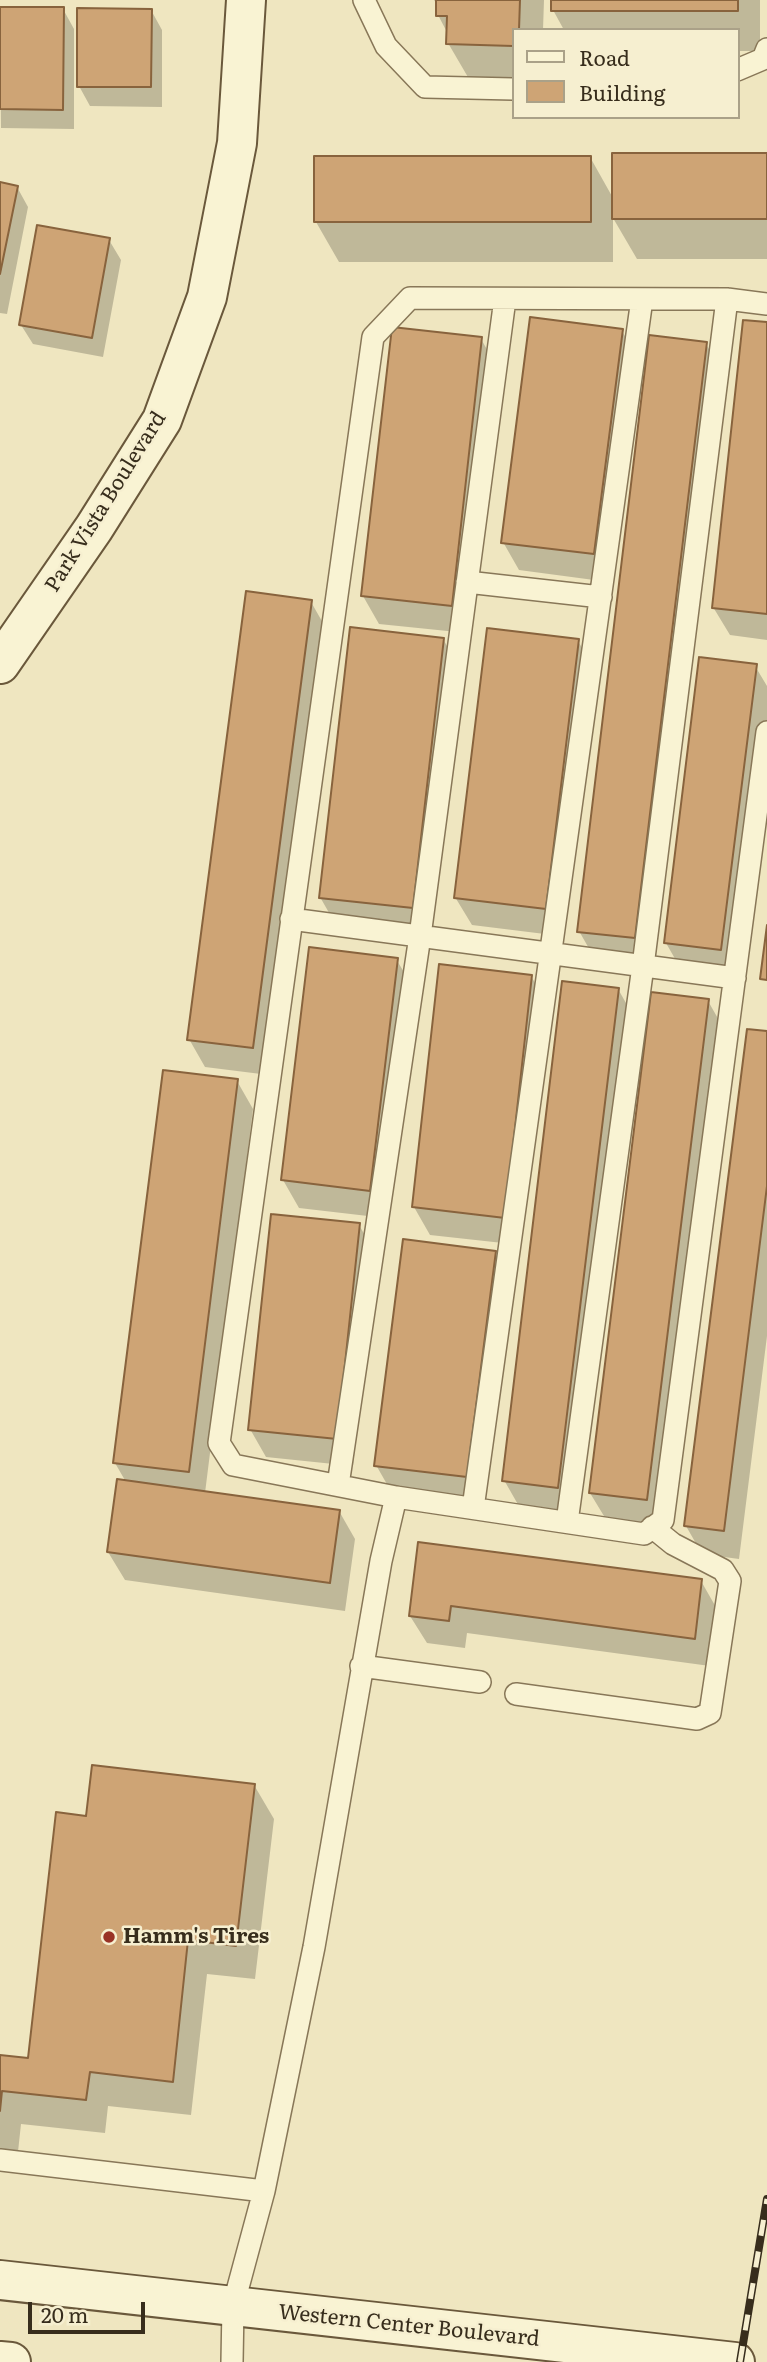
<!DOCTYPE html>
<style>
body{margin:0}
#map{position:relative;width:767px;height:2362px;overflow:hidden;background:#efe6c0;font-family:Literata,serif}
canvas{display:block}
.legend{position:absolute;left:512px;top:28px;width:228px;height:91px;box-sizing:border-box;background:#f6efd0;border:2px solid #aaa188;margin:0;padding:9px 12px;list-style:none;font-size:21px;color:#372d1c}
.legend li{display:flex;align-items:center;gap:14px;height:35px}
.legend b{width:35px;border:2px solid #aaa188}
.scale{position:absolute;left:28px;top:2302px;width:117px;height:32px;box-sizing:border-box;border:4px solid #372d1c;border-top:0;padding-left:9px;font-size:21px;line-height:24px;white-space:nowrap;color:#372d1c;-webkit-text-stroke:5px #f6efd0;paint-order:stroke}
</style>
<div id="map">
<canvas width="767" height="2362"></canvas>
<ul class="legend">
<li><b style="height:9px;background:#f9f3d3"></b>Road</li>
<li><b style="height:19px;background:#cea475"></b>Building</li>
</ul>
<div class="scale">20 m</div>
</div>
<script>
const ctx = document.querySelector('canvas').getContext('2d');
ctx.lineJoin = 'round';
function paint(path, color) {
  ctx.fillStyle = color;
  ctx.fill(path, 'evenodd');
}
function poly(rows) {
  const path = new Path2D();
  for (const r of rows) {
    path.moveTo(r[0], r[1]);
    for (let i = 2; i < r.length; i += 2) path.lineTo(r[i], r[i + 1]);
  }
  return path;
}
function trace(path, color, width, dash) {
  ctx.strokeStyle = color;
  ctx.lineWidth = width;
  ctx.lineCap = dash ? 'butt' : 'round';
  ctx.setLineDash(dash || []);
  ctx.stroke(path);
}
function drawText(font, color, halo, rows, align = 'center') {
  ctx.font = font + ' Literata,serif';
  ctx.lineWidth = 5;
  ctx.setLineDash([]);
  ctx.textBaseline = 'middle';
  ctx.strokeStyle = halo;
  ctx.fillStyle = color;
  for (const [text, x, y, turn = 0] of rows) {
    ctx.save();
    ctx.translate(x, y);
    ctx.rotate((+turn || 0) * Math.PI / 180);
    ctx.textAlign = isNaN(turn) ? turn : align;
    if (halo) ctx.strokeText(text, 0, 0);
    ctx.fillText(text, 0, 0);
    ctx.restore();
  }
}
const shadow = poly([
 [434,0,544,0,543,30,513,30,513,85,472,84,448,43,448,34,438,15,438,6],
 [553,0,760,0,760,51,737,51,737,30,564,30,553,10],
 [0,9,63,9,74,29,74,129,1,128],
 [151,10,162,30,162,107,90,106,79,86],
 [767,155,767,259,637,259,613,218,613,262,339,262,316,222,590,157,613,198],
 [0,184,17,187,28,207,7,314,0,313],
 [109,240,121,260,103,357,33,344,21,325],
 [767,324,767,640,730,635,713,607],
 [622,331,638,359,609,582,519,570,503,542],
 [481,339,497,367,467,633,379,624,363,596],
 [706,344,722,372,651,965,595,959,579,931],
 [311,602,327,630,269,1075,205,1067,189,1039],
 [443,639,459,667,428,936,336,925,320,897],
 [578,641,594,669,561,936,472,925,455,897],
 [755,666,767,686,767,731,736,977,682,971,666,943],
 [396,959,413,987,385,1218,299,1208,283,1180],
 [531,976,547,1004,521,1245,430,1235,414,1207],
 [618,989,634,1017,574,1515,520,1508,504,1480],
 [708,1001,724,1029,662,1527,607,1521,590,1493],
 [767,1033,767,1336,739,1559,702,1554,686,1526],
 [237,1081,253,1109,205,1493,339,1511,355,1539,345,1611,125,1580,108,1552,126,1482,115,1463],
 [359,1225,375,1253,353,1466,266,1457,250,1429],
 [495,1253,511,1281,483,1505,392,1493,376,1465],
 [420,1544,701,1581,717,1609,710,1666,467,1633,465,1648,427,1643,410,1616],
 [254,1785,274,1819,255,1979,207,1974,191,2115,108,2106,105,2133,21,2124,17,2161,0,2159,0,2057,29,2060,88,1818]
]);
const building = poly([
 [436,0,520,0,519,30,513,30,513,46,446,44,447,16,436,16,436,0],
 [551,0,738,0,738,11,551,11,551,0],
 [0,7,64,7,63,110,0,109,0,7],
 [77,8,152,9,151,87,77,87,77,8],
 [612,153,767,153,767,219,612,219,612,153],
 [314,156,591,156,591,222,314,222,314,156],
 [0,182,18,186,0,274,0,182],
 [37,225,110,238,92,338,19,325,37,225],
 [530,317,623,329,594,554,501,543,530,317],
 [743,320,767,322,767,614,712,608,743,320],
 [392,327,482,337,452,606,361,596,392,327],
 [649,335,707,342,635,938,577,932,649,335],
 [246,591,312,600,253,1048,187,1040,246,591],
 [350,627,444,638,413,908,319,898,350,627],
 [487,628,579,639,546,909,454,898,487,628],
 [699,657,757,664,721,950,664,943,699,657],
 [767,925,767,980,760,979,767,925],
 [309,947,398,958,370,1191,281,1180,309,947],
 [439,964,532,975,505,1218,412,1207,439,964],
 [562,981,619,988,558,1488,502,1481,562,981],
 [651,992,709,999,647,1500,589,1493,651,992],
 [747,1029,767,1031,767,1186,724,1531,684,1526,747,1029],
 [163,1070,238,1079,189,1472,113,1463,163,1070],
 [271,1214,360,1223,337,1439,248,1430,271,1214],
 [403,1239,496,1251,467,1477,374,1466,403,1239],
 [117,1479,340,1510,330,1583,107,1552,117,1479],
 [418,1542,702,1579,695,1639,451,1606,449,1621,409,1616,418,1542],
 [92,1765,255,1784,236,1946,188,1940,173,2082,90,2072,86,2100,2,2091,0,2111,0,2055,28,2058,56,1812,86,1816,92,1765]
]);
const lane = poly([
 [364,0,386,46,425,87,513,89],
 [737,70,763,59,767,49],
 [767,304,727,299,410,298,373,337,219,1443,233,1465,396,1497,644,1534,663,1520,767,732],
 [467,582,601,597],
 [291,919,735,978],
 [338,1485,420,936,505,299],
 [473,1508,642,299],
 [567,1522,643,966,727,299],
 [361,1666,480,1682],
 [516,1694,697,1719,710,1713,730,1581,723,1570,673,1544,652,1527],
 [0,2160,264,2191],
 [232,2362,233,2306,264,2191,314,1947,381,1561,396,1497]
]);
const secondary = poly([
 [0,664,94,528,162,420,207,297,237,143,246,0],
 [0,2280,735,2362],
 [0,2361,11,2362]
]);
const rail = poly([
 [740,2362,767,2199]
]);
const markers = [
 [109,1937,7,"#993326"]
];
const streetNames = [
 ["Park Vista Boulevard",106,502,-58],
 ["Western Center Boulevard",409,2326,6]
];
const poiNames = [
 ["Hamm's Tires",123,1937]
];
paint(shadow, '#0003');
paint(building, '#cea475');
trace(building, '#88633d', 2);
trace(lane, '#887758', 24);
trace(secondary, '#6a583b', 42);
trace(lane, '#f9f3d3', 21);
trace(secondary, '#f9f3d3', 38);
trace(rail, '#372d1c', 8);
trace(rail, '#f6efd0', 5, [16]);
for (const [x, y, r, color] of markers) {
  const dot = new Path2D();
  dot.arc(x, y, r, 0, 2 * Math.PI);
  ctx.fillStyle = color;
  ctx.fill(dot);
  trace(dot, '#f6efd0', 2.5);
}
drawText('21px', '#372d1c', '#f6efd0', streetNames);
drawText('bold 21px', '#372d1c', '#f6efd0', poiNames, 'left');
</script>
